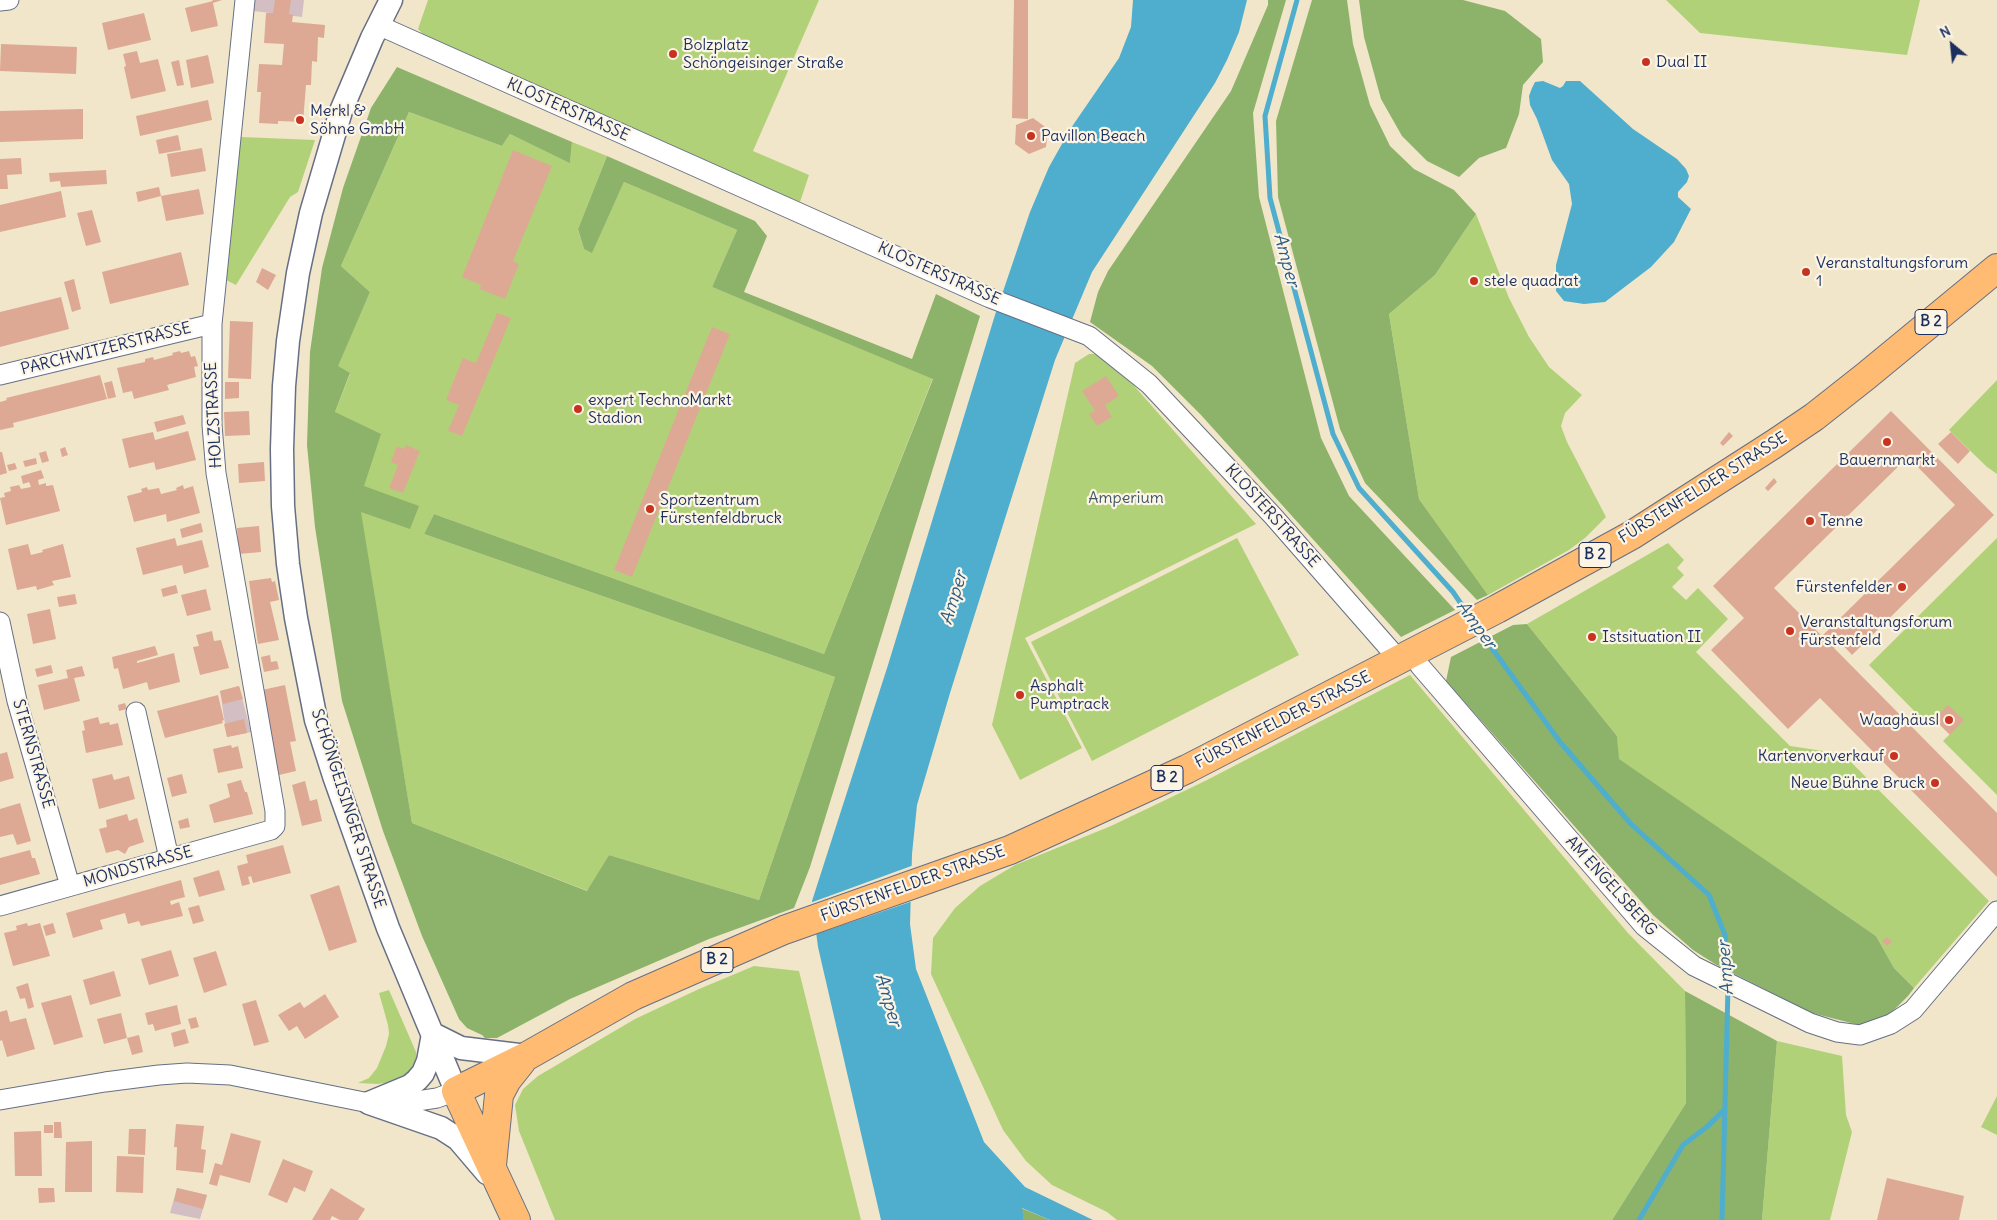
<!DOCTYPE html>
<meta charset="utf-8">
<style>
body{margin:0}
#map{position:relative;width:1997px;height:1220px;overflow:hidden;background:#f1e6ca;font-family:Delius,sans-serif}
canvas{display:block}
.north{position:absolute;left:1927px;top:20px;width:50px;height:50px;-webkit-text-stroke:4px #fcf5e5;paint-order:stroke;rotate:332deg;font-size:14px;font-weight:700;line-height:20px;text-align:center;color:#1b2f5e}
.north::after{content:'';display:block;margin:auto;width:18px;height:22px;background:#1b2f5e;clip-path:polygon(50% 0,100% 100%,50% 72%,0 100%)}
</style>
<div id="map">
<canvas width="1997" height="1220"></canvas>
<div class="north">N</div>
</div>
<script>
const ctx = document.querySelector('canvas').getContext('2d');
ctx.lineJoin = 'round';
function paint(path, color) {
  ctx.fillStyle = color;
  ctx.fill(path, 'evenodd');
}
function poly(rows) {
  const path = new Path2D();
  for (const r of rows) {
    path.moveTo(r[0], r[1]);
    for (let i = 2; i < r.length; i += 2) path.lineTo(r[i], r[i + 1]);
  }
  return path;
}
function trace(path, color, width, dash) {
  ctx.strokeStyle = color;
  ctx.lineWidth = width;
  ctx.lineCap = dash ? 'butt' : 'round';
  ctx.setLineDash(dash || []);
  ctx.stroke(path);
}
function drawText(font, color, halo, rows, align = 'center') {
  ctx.font = font + ' Delius,sans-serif';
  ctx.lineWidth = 4.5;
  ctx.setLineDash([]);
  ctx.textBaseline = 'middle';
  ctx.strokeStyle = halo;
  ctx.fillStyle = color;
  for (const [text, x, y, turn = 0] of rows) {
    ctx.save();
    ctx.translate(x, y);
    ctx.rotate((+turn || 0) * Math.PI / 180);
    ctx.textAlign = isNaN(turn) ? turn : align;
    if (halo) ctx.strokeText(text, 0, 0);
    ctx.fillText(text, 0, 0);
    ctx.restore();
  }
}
const industrial = poly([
 [255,0,304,0,302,17,254,11],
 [239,686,251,732,227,737,220,691],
 [177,1188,207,1195,200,1219,170,1213]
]);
const green = poly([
 [428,0,819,0,753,151,809,175,800,202,433,44,418,29],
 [1666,0,1920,0,1907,55,1700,33],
 [409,112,502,146,510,134,570,162,572,142,607,156,578,229,584,249,592,252,624,182,737,230,712,287,933,378,824,654,434,514,424,534,835,677,759,900,609,855,588,891,412,823,360,512,364,486,335,412,350,374,337,366,370,292,341,266],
 [241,137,315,140,298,192,290,197,236,285,226,280],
 [1476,214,1509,298,1529,337,1549,367,1582,395,1565,413,1561,426,1567,442,1606,517,1585,538,1569,550,1488,595,1419,499,1389,314,1435,275],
 [1089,354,1095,354,1121,371,1256,524,1025,638,1082,748,1020,780,992,725,1075,363],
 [1997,380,1997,474,1987,467,1949,430],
 [1237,538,1299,655,1092,761,1031,642],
 [1997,538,1997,795,1943,741,1950,734,1934,719,1928,725,1869,665],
 [1668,543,1684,560,1677,568,1684,575,1672,587,1686,600,1698,588,1728,619,1696,652,1790,746,1843,754,1989,901,1914,988,1894,968,1876,936,1618,759,1617,736,1527,624],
 [1410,675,1628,933,1685,991,1686,1103,1612,1220,1117,1220,1107,1212,1052,1185,1026,1161,1003,1130,931,974,933,938,955,908,980,886,1015,865,1111,826,1205,781],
 [754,966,799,971,861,1220,555,1220,519,1131,515,1105,523,1089,538,1076,635,1019,699,989],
 [389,990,416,1052,416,1059,412,1068,406,1076,391,1082,378,1084,358,1083,369,1078,377,1068,386,1046,389,1034,388,1025,379,993],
 [1777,1041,1842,1056,1846,1115,1852,1132,1830,1220,1762,1220],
 [1997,1096,1997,1135,1981,1127]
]);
const forest = poly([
 [1268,0,1286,0,1253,113,1259,197,1321,438,1349,496,1455,610,1401,637,1201,415,1152,366,1090,322,1098,292,1108,271,1231,91,1268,5],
 [1312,0,1347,0,1353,44,1370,105,1390,146,1414,169,1454,190,1476,214,1435,275,1389,314,1419,499,1488,595,1477,600,1365,483,1340,429,1278,197,1276,121],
 [1359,0,1463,0,1505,11,1541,39,1543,62,1523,85,1519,114,1506,148,1479,158,1459,177,1427,161,1402,136,1381,99,1364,37],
 [397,67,572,142,570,163,510,134,502,146,409,112,341,266,370,292,338,366,350,373,335,412,381,434,364,486,419,506,410,529,361,512,412,823,587,891,609,855,759,900,835,677,424,534,434,514,824,654,933,379,712,287,737,230,624,182,592,253,584,249,578,229,607,156,755,221,767,236,744,292,912,359,936,294,980,316,810,867,794,908,709,939,570,999,497,1038,485,1038,482,1035,467,1028,459,1019,422,936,383,831,342,701,315,527,307,445,310,352,322,268,343,188,371,108],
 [1527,624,1617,736,1619,759,1876,936,1894,968,1914,988,1908,996,1889,1015,1859,1025,1812,1013,1715,964,1693,950,1653,915,1446,681,1451,657,1513,625],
 [1685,991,1777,1041,1762,1220,1612,1220,1686,1103],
 [1021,1208,1050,1220,1024,1220]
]);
const water = poly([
 [1133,0,1247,0,1239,32,1227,60,1215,83,1092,272,1055,360,950,693,917,805,912,854,910,924,916,969,984,1142,1025,1187,1093,1220,1050,1220,1022,1208,1024,1220,881,1220,818,947,812,901,888,665,995,315,1030,212,1049,167,1071,128,1119,58,1131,27],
 [1543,81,1560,88,1563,86,1566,81,1580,81,1633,129,1677,159,1686,169,1689,176,1687,182,1678,192,1678,197,1691,209,1674,242,1651,267,1605,302,1584,304,1564,301,1556,291,1556,265,1572,204,1569,184,1552,160,1537,119,1530,105,1529,96,1532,88,1535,82]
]);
const pier = poly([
 [914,865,913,901,814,935,810,903]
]);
const stream = poly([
 [1297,0,1265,116,1270,198,1333,434,1359,488,1453,592,1468,614],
 [1478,629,1560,742,1631,824,1709,895,1725,935,1727,977],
 [1639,1220,1683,1145,1708,1126,1725,1109],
 [1722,1220,1728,988]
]);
const building = poly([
 [212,0,222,0,213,3,218,26,191,32,185,8,213,1],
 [275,0,291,0,289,14,293,15,292,22,325,25,324,38,318,37,317,62,312,61,311,85,306,85,303,122,278,121,278,124,259,123,261,92,257,92,259,64,282,65,284,44,264,43,266,13,273,13],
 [1014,0,1028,0,1028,119,1012,118],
 [144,13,151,40,108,50,102,23],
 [1,44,77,47,76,74,0,71],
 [137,51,140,63,158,59,166,91,131,99,124,67,126,66,123,54],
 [208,55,214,83,191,88,186,60],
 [179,60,184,85,177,86,171,62],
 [208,100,212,120,140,136,136,116],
 [83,109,83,139,0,142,0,111],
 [1033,118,1048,129,1046,147,1029,154,1015,144,1016,125],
 [178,135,181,150,159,154,156,140],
 [202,148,206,171,171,177,167,154],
 [513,150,552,166,513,261,519,264,505,299,480,289,481,285,462,277],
 [21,158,22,174,7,175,8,189,0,189,0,159],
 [106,170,107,184,61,187,60,181,50,182,49,173],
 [159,187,161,196,138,202,136,192],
 [199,189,204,214,166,221,161,196],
 [61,191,66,217,0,232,0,205],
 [92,210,101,242,86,246,77,213],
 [181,252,189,285,110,304,102,272],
 [262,268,276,275,268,290,256,282],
 [74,279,81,309,72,312,64,282],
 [61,297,69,329,0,347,0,312],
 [497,313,511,318,462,436,448,431,459,405,446,400,463,358,476,363],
 [230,321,253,322,251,379,228,378],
 [712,327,730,334,632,577,614,570],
 [180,351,181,353,189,351,191,357,195,356,198,366,194,367,196,377,167,385,169,390,134,399,132,391,123,393,117,368,145,362,145,359,153,357,154,360,173,355,172,353],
 [100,375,107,399,13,423,14,427,0,430,0,402,7,400,6,398],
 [1106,376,1119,396,1105,405,1112,417,1097,426,1089,414,1095,411,1082,391],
 [112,381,116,397,108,399,104,383],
 [225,382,239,382,239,398,225,399],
 [249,411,250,435,225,436,224,412],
 [1891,411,1994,515,1852,655,1840,642,1834,648,1997,813,1997,877,1820,698,1788,729,1711,650,1744,618,1713,586],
 [1908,457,1955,505,1822,636,1774,588],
 [183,415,186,424,157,432,154,422],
 [188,431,196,460,156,470,154,462,129,468,122,439,153,432,155,440],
 [1729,432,1733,436,1723,446,1720,443],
 [1951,432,1970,451,1958,464,1938,444],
 [406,445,420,451,403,493,389,488,398,465,391,462,397,446,404,449],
 [65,447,68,455,62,457,60,449],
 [46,451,49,461,42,463,39,453],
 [0,452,2,452,7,473,0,475],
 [36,458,37,464,25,467,23,461],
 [264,462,265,481,239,483,238,464],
 [15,463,17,469,9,471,7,465],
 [41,470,44,478,38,480,39,485,46,483,46,486,53,485,60,511,6,525,0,498,5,497,4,493,11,491,10,487,19,485,21,489,31,487,29,482,23,484,21,476],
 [1774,478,1777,482,1768,491,1765,488],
 [183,485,184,489,193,486,200,513,167,522,166,514,134,522,127,496,142,492,141,489,147,487,148,490,159,488,161,494,177,490,176,488],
 [201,523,203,532,182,538,180,529],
 [259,526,261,552,239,554,237,528],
 [175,538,177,546,202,540,209,567,184,574,182,565,143,575,136,548],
 [28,544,31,555,43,552,42,550,63,544,71,577,52,581,54,585,37,590,36,586,17,590,8,549],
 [271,578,272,582,275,581,279,600,270,602,279,640,258,644,249,581],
 [176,585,178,593,163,597,161,589],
 [206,589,211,610,187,616,181,595],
 [75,594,77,604,59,607,57,597],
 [50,609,56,639,33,644,27,614],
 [212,631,214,641,221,640,229,668,200,675,193,647,199,646,196,635],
 [155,646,158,655,137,661,137,663,174,653,180,682,149,690,147,682,123,689,118,668,114,669,112,657],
 [270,655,271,662,277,661,279,669,264,672,261,657],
 [51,665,53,673,37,677,35,669],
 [82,666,85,676,74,678,80,701,44,710,38,685,68,678,66,670],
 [285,685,296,741,290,742,296,771,279,775,262,690],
 [239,686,243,699,223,704,220,691],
 [218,695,224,720,222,721,223,723,165,738,157,711],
 [125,703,127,709,119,711,118,705],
 [1948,705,1964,720,1950,735,1934,719],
 [98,717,100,724,109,722,110,725,118,723,123,745,86,753,82,731,85,730,83,721],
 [244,719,247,733,227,737,224,724],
 [231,745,232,748,238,746,243,768,218,773,213,749],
 [7,752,14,778,0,782,0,754],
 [112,774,114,780,129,776,135,799,99,809,92,779],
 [182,774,187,793,172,797,167,778],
 [241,780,245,792,247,792,253,814,214,823,209,805,230,797,227,784],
 [305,781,310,801,317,799,322,821,302,826,292,785],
 [20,803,31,841,17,845,13,834,0,837,0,809],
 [127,814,129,821,137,818,144,842,129,847,125,854,118,850,106,853,99,829,107,827,106,820],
 [188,818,190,827,180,829,178,821],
 [283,845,291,873,253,883,251,876,248,877,250,884,242,886,237,866,248,863,246,855],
 [30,850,32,858,35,858,40,874,0,885,0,858],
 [219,870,225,890,199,897,193,878],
 [181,880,185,897,170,901,171,905,179,902,183,916,141,926,139,921,128,924,125,913,100,920,103,929,73,938,66,913],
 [339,885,357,942,329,951,310,895],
 [199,905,204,921,193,924,188,908],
 [27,923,28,926,40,923,50,956,13,966,4,933,17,930,16,926],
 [53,923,56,933,46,936,43,926],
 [1887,937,1892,942,1887,946,1882,941],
 [171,950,179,976,149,985,141,959],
 [216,951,227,985,204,993,193,958],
 [114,971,121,996,90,1005,83,980],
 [28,983,34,1007,28,1009,25,998,20,999,16,987],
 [325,994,339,1017,305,1039,297,1026,289,1031,278,1015,300,1002,304,1008],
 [71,995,83,1037,54,1045,41,1003],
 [256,1000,269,1042,254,1046,242,1004],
 [177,1005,181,1024,155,1031,153,1024,148,1025,145,1013],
 [7,1010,10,1022,26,1018,35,1049,7,1057,2,1040,0,1041,0,1012],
 [121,1013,127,1038,104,1044,97,1019],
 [196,1017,199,1027,191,1029,188,1019],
 [185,1029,189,1043,174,1047,171,1033],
 [139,1035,143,1052,132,1055,127,1038],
 [54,1122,61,1122,62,1138,54,1138],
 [176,1124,204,1126,201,1149,206,1150,203,1173,176,1170,177,1147,174,1147],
 [44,1125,53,1125,53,1133,44,1133],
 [129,1129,146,1129,145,1155,128,1154],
 [41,1131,42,1176,15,1176,14,1132],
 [231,1133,261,1141,250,1183,220,1175,217,1186,209,1184,215,1163,222,1165],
 [92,1141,92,1192,65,1192,66,1142],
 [117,1156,144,1157,143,1193,116,1192],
 [283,1159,313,1171,305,1192,294,1187,287,1203,268,1195],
 [1887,1178,1964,1196,1959,1220,1877,1220],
 [38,1188,54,1188,55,1202,39,1203],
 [177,1188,207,1195,203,1209,174,1201],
 [331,1188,365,1209,358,1220,340,1220,332,1216,330,1220,312,1220]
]);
const minor = poly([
 [0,1,9,0],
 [378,25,990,298,1089,336,1149,384,1273,516,1400,661],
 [0,375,212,324],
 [0,622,17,701,70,886],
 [1413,654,1420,666,1644,926,1694,966,1810,1023,1837,1032,1860,1035,1891,1024,1913,1010,1997,911],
 [136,712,169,858],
 [0,906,271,830,275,826,275,811,216,473,212,425,212,324,245,0],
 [0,1100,105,1082,159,1075,187,1073,230,1075,369,1103,404,1103,437,1098,456,1091]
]);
const tertiary = poly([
 [391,0,372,38,341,111,311,213,298,273,288,341,284,386,282,449,283,506,288,564,296,618,316,720,334,776,388,928,456,1091],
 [433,1034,461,1048,527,1056],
 [369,1103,441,1128,458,1139,487,1173],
 [369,1103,410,1086,417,1080,423,1073,428,1061,433,1034]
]);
const primary = poly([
 [492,1165,499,1095,507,1080,522,1061],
 [516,1220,456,1091,527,1056,633,996,784,930,1010,850,1187,769,1497,609,1632,535,1774,444,1814,417,1866,376,1997,268]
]);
const markers = [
 [673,54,5,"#c8321e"],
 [1646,62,5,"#c8321e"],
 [300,120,5,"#c8321e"],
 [1031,136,5,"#c8321e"],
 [1806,272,5,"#c8321e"],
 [1474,281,5,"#c8321e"],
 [578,409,5,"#c8321e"],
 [1887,442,5,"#c8321e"],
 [650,509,5,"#c8321e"],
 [1810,521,5,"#c8321e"],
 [1902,587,5,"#c8321e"],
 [1790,631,5,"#c8321e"],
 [1592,637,5,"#c8321e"],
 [1020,695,5,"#c8321e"],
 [1949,720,5,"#c8321e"],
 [1894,756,5,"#c8321e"],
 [1935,783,5,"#c8321e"]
];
const shields = [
 [1931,322,32],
 [1595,555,32],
 [1167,778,32],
 [717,960,32]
];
const shieldNames = [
 ["B 2",1931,322],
 ["B 2",1595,555],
 ["B 2",1167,778],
 ["B 2",717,960]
];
const poiNames = [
 ["Bolzplatz",683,45],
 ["Schöngeisinger Straße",683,63],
 ["Dual II",1656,62],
 ["Merkl &",310,111],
 ["Söhne GmbH",310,129],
 ["Pavillon Beach",1041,136],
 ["Veranstaltungsforum",1816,263],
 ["1",1816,281],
 ["stele quadrat",1484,281],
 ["expert TechnoMarkt",588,400],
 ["Stadion",588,418],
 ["Bauernmarkt",1887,460,"center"],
 ["Sportzentrum",660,500],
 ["Fürstenfeldbruck",660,518],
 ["Tenne",1820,521],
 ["Fürstenfelder",1892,587,"right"],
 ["Veranstaltungsforum",1800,622],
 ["Fürstenfeld",1800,640],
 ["Istsituation II",1602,637],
 ["Asphalt",1030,686],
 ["Pumptrack",1030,704],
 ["Waaghäusl",1939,720,"right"],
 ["Kartenvorverkauf",1884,756,"right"],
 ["Neue Bühne Bruck",1925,783,"right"]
];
const streetNames = [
 ["KLOSTERSTRASSE",568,110,24],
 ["KLOSTERSTRASSE",939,274,24],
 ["PARCHWITZERSTRASSE",106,349,-14],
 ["HOLZSTRASSE",214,415,-93],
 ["FÜRSTENFELDER STRASSE",1703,488,-32],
 ["KLOSTERSTRASSE",1272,516,48],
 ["FÜRSTENFELDER STRASSE",1283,720,-27],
 ["STERNSTRASSE",33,754,74],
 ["SCHÖNGEISINGER STRASSE",348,809,72],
 ["MONDSTRASSE",138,867,-16],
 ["FÜRSTENFELDER STRASSE",913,884,-20],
 ["AM ENGELSBERG",1611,886,48]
];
const parkNames = [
 ["Amperium",1126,498]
];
const waterNames = [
 ["Amper",1286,260,75],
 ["Amper",954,598,-73],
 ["Amper",1476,625,54],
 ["Amper",1726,968,-94],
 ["Amper",888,1000,74]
];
paint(industrial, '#d2bec3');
paint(green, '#b1d179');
paint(forest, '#8cb369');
paint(water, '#4fadcd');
paint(pier, '#f1e6ca');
trace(stream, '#4fadcd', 5);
paint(building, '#dda994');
trace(minor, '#666f84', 21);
trace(tertiary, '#666f84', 25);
trace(primary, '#666f84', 30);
trace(minor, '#fff', 19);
trace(tertiary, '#fff', 22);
trace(primary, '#febb71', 28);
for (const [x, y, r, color] of markers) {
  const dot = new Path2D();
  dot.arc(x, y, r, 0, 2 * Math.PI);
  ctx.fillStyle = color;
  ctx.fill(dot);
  trace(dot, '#fcf5e5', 2);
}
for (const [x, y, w] of shields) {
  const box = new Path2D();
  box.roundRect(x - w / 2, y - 12.5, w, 25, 4);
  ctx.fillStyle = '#fcf5e5';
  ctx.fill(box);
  trace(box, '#1b2f5e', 1);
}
drawText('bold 15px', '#1b2f5e', null, shieldNames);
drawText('16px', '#1b2f5e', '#fcf5e5', poiNames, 'left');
drawText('16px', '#1b2f5e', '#fcf5e5', streetNames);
drawText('16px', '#405865', '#fcf5e5', parkNames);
drawText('italic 18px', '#2d5b85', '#fcf5e5', waterNames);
</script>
